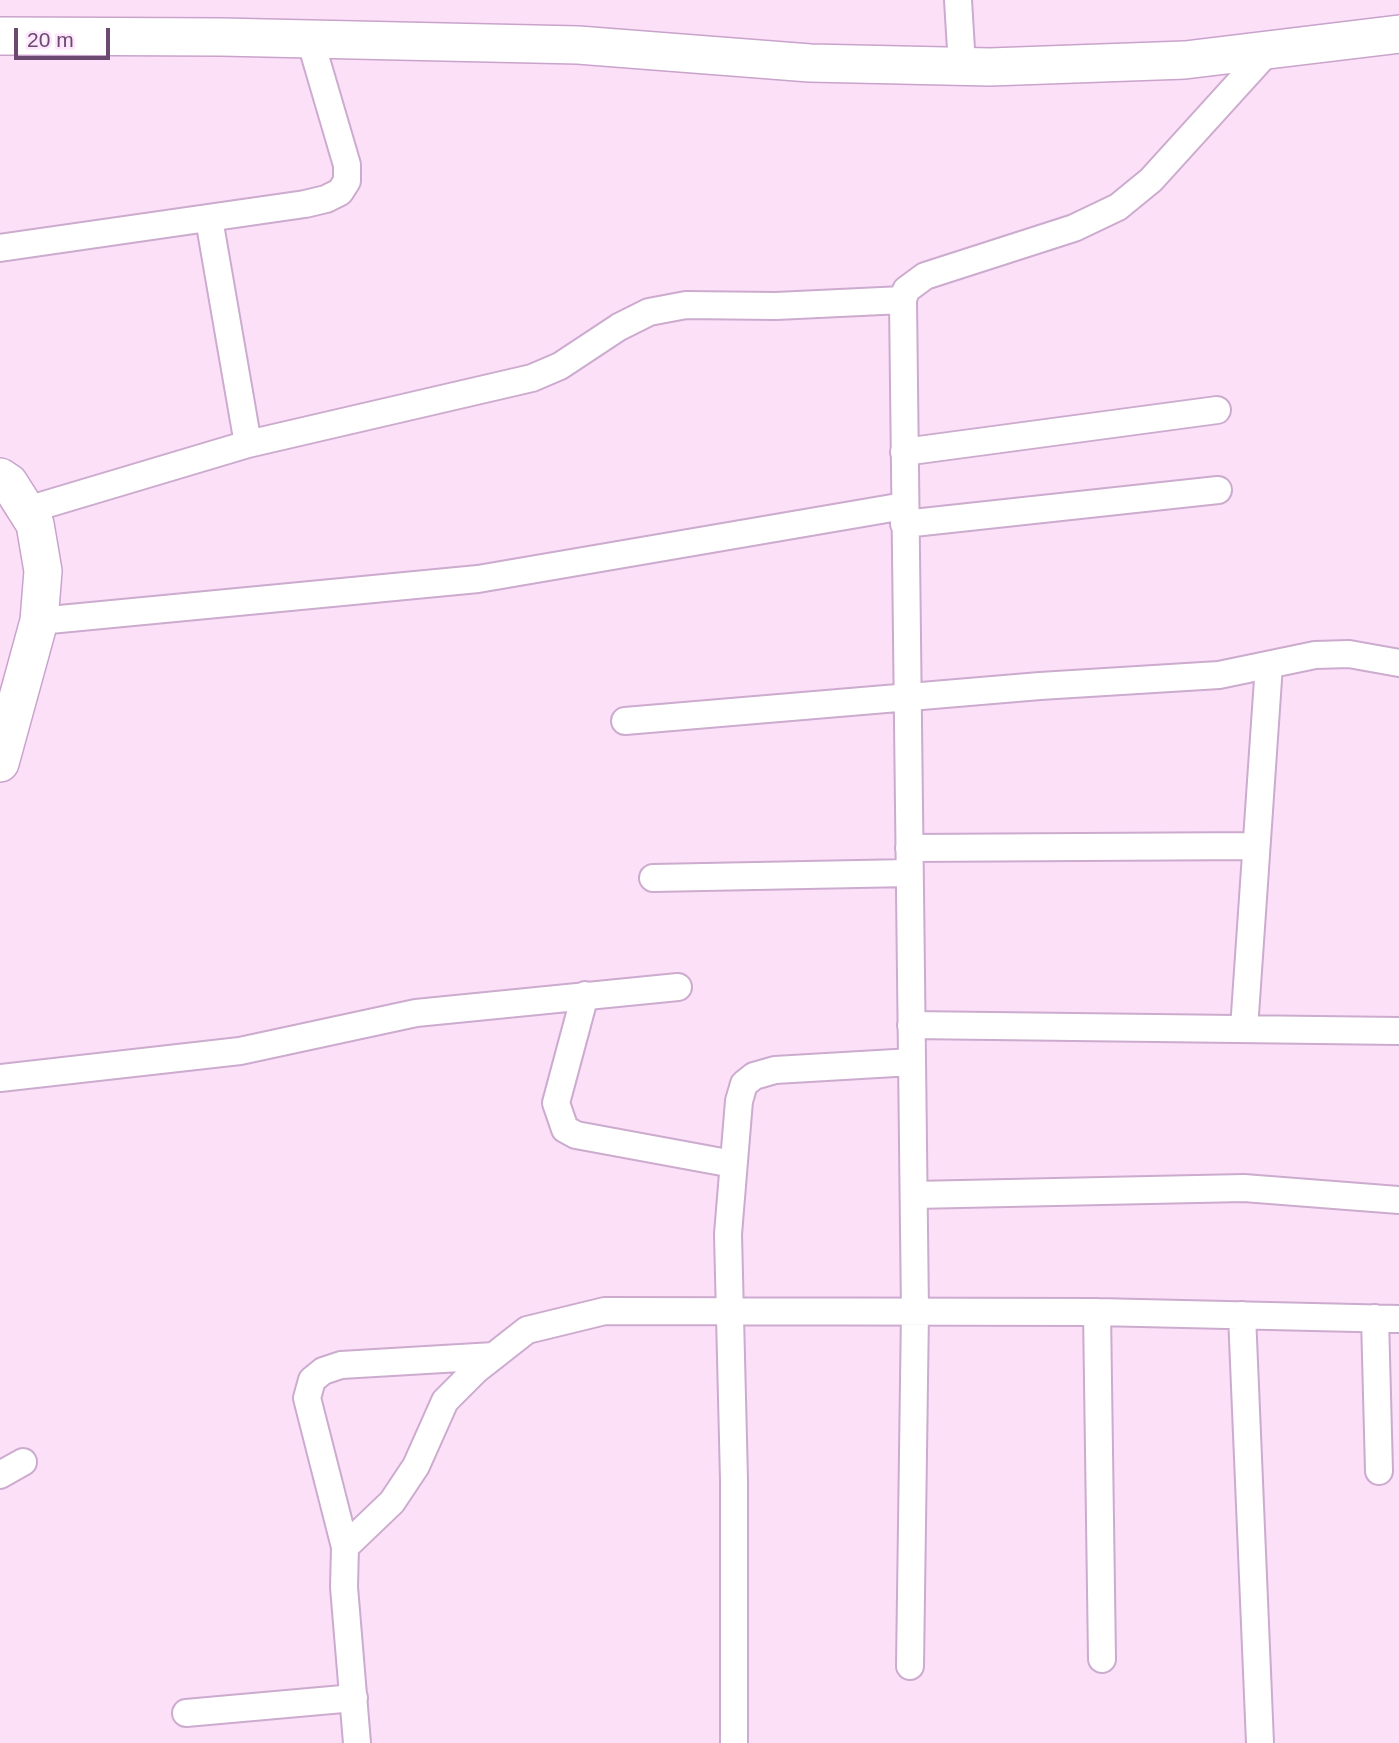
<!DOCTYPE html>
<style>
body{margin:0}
#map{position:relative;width:1399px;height:1743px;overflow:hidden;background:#fbe0f8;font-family:Helvetica,sans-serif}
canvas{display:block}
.scale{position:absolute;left:14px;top:28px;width:96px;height:32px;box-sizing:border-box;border:4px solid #6b4971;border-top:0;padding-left:9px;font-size:21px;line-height:24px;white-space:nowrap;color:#6b4971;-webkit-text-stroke:5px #fee6fc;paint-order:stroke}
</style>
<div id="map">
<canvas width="1399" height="1743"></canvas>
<div class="scale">20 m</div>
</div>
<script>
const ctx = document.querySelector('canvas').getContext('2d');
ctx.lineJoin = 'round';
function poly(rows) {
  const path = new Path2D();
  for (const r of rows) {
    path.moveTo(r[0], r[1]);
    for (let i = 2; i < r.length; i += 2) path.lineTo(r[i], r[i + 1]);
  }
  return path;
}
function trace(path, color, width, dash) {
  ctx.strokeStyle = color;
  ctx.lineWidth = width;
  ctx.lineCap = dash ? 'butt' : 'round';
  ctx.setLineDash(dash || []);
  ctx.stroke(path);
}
const street = poly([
 [958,0,962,66],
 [209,219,248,444],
 [0,248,305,204,326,199,340,192,347,181,347,165,310,39],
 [904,452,1217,410],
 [27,510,248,444,532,378,560,366,619,327,649,312,686,305,776,306,903,300],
 [904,524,1218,490],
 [39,621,478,579,904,506],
 [625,721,1040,686,1219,675,1315,655,1349,654,1399,663],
 [909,848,1256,846],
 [653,878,909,873],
 [585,995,556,1103,565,1129,576,1135,733,1164],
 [911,1025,1399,1031],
 [1244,1029,1269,665],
 [0,1078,240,1051,416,1013,678,987],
 [914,1195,1244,1188,1399,1200],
 [1097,1312,1102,1659],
 [1242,1315,1260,1743],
 [1375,1318,1379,1471],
 [0,1475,23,1462],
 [345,1547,307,1398,312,1380,323,1371,341,1365,494,1356],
 [910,1666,915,1311,903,300,906,290,925,276,1074,228,1118,207,1151,180,1269,50],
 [186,1713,354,1698],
 [357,1743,344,1587,345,1547,392,1502,416,1466,445,1401,476,1370,527,1330,605,1311,1097,1312,1399,1319],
 [734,1743,734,1480,728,1234,739,1101,744,1084,754,1076,775,1070,912,1062]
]);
const secondary = poly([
 [0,36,221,37,578,45,810,63,990,67,1185,60,1399,34],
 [0,477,9,483,35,524,43,571,39,621,0,763]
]);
trace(street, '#ccabce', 30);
trace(secondary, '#c9a3cb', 40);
trace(street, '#fff', 26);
trace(secondary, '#fff', 37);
</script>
